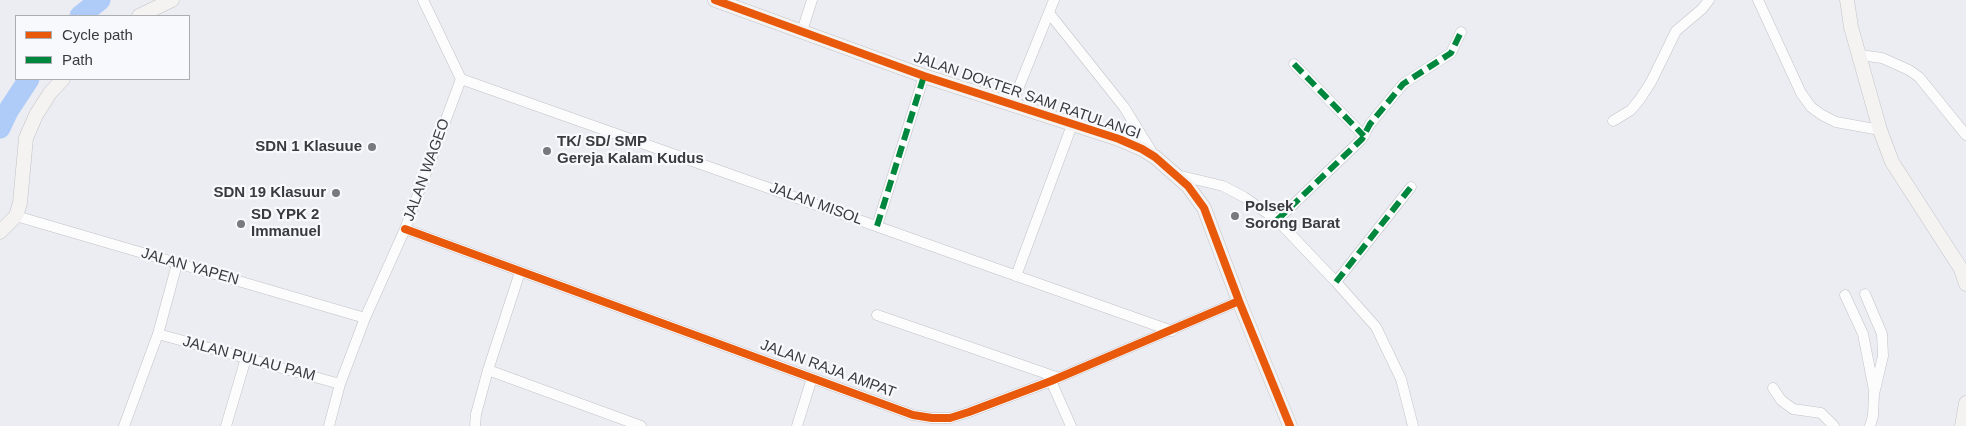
<!DOCTYPE html>
<style>
body{margin:0}
#map{position:relative;width:1966px;height:426px;overflow:hidden;background:#ecedf3;font-family:Helvetica,sans-serif}
canvas{display:block}
.legend{position:absolute;left:15px;top:15px;width:175px;height:65px;box-sizing:border-box;background:#f8f9fd;border:1px solid #acadb1;margin:0;padding:6px 9px;list-style:none;font-size:15px;color:#3a3b3f}
.legend li{display:flex;align-items:center;gap:10px;height:25px}
.legend b{width:25px;border:1px solid #acadb1}
</style>
<div id="map">
<canvas width="1966" height="426"></canvas>
<ul class="legend">
<li><b style="height:6px;background:#e8590c"></b>Cycle path</li>
<li><b style="height:6px;background:#00873e"></b>Path</li>
</ul>
</div>
<script>
const ctx = document.querySelector('canvas').getContext('2d');
ctx.lineJoin = 'round';
function poly(rows) {
  const path = new Path2D();
  for (const r of rows) {
    path.moveTo(r[0], r[1]);
    for (let i = 2; i < r.length; i += 2) path.lineTo(r[i], r[i + 1]);
  }
  return path;
}
function trace(path, color, width, dash) {
  ctx.strokeStyle = color;
  ctx.lineWidth = width;
  ctx.lineCap = dash ? 'butt' : 'round';
  ctx.setLineDash(dash || []);
  ctx.stroke(path);
}
function drawText(font, color, halo, rows, align = 'center') {
  ctx.font = font + ' Helvetica,sans-serif';
  ctx.lineWidth = 4.5;
  ctx.setLineDash([]);
  ctx.textBaseline = 'middle';
  ctx.strokeStyle = halo;
  ctx.fillStyle = color;
  for (const [text, x, y, turn = 0] of rows) {
    ctx.save();
    ctx.translate(x, y);
    ctx.rotate((+turn || 0) * Math.PI / 180);
    ctx.textAlign = isNaN(turn) ? turn : align;
    if (halo) ctx.strokeText(text, 0, 0);
    ctx.fillText(text, 0, 0);
    ctx.restore();
  }
}
const river = poly([
 [80,16,100,0],
 [0,128,8,111,29,79]
]);
const street = poly([
 [1758,0,1801,93,1811,107,1822,115,1836,122,1880,130],
 [1049,13,1124,107,1153,154],
 [802,31,812,0],
 [1860,55,1882,58,1909,70,1919,77,1966,135],
 [1294,64,1364,136],
 [461,79,1172,331],
 [1012,104,1054,0],
 [1613,121,1631,110,1640,99,1651,82,1676,31,1702,9,1709,0],
 [1177,175,1223,186,1244,197,1277,220,1336,282,1376,327,1401,379,1413,426],
 [16,216,365,318],
 [1277,220,1362,139,1370,124,1403,84,1451,53,1461,32],
 [877,226,924,76],
 [405,229,913,415,932,418,950,418,969,412,1051,381,1239,301],
 [1016,276,1072,125],
 [1336,282,1411,187],
 [1865,294,1882,334,1883,356,1874,394,1873,416,1870,426],
 [1845,295,1863,334,1874,390],
 [877,315,1059,378],
 [158,334,340,384],
 [488,370,641,426],
 [1051,381,1071,426],
 [1773,388,1781,400,1793,409,1821,413,1834,426],
 [124,426,158,334,177,264],
 [226,426,246,358],
 [329,426,340,384,365,318,405,229,461,79,423,0],
 [475,426,476,414,488,370,520,272],
 [797,426,812,378]
]);
const secondary = poly([
 [715,0,924,76,1119,139,1142,149,1155,157,1188,186,1204,208,1239,301,1290,426],
 [1847,0,1851,27,1880,130,1892,162,1961,269,1966,284],
 [139,16,172,0],
 [0,232,16,216,20,203,26,138,36,115,50,93,63,79],
 [1962,426,1966,403]
]);
const quiet = poly([
 [1294,64,1364,136],
 [1277,220,1362,139,1370,124,1403,84,1451,53,1461,32],
 [877,226,924,76],
 [1336,282,1411,187]
]);
const cycleway = poly([
 [715,0,924,76,1119,139,1142,149,1155,157,1188,186,1204,208,1239,301,1290,426],
 [405,229,913,415,932,418,950,418,969,412,1051,381,1239,301]
]);
const markers = [
 [372,147,5,"#78797e"],
 [547,151,5,"#78797e"],
 [336,193,5,"#78797e"],
 [1235,216,5,"#78797e"],
 [241,224,5,"#78797e"]
];
const streetNames = [
 ["JALAN DOKTER SAM RATULANGI",1027,96,19],
 ["JALAN WAGEO",427,170,-70],
 ["JALAN MISOL",816,204,20],
 ["JALAN YAPEN",190,267,16],
 ["JALAN PULAU PAM",249,359,15],
 ["JALAN RAJA AMPAT",828,369,20]
];
const poiNames = [
 ["TK/ SD/ SMP",557,142],
 ["Gereja Kalam Kudus",557,159],
 ["SDN 1 Klasuue",362,147,"right"],
 ["SDN 19 Klasuur",326,193,"right"],
 ["Polsek",1245,207],
 ["Sorong Barat",1245,224],
 ["SD YPK 2",251,215],
 ["Immanuel",251,232]
];
trace(river, '#afccf8', 21);
trace(street, '#c1c2c6', 11);
trace(secondary, '#c1c2c6', 15);
trace(street, '#fcfcfd', 10);
trace(secondary, '#f4f3f2', 14);
trace(quiet, '#00873e', 6, [12, 6]);
trace(cycleway, '#e8590c', 8);
for (const [x, y, r, color] of markers) {
  const dot = new Path2D();
  dot.arc(x, y, r, 0, 2 * Math.PI);
  ctx.fillStyle = color;
  ctx.fill(dot);
  trace(dot, '#f8f9fd', 2);
}
drawText('15px', '#3a3b3f', '#f8f9fd', streetNames);
drawText('bold 15px', '#3a3b3f', '#f8f9fd', poiNames, 'left');
</script>
